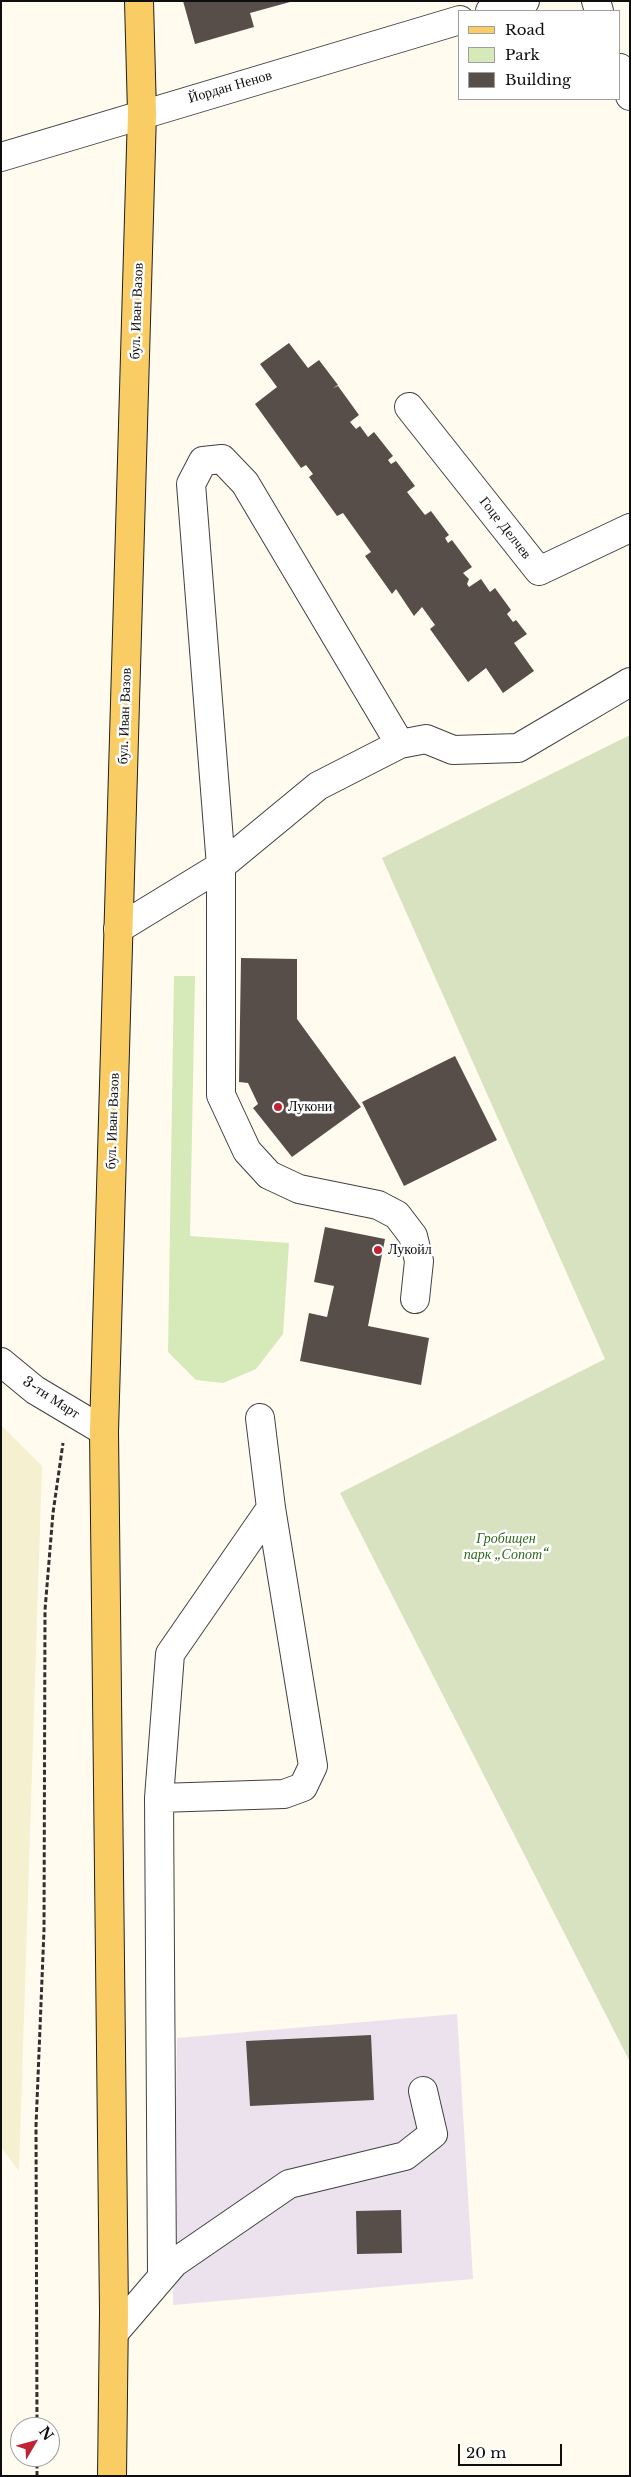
<!DOCTYPE html>
<meta charset="utf-8">
<style>
body{margin:0}
#map{position:relative;width:631px;height:2477px;overflow:hidden;background:#fffbef;font-family:"Libre Baskerville",serif}
canvas{display:block}
.frame{position:absolute;inset:0;border:2px solid #0e0e0e;pointer-events:none}
.legend{position:absolute;left:458px;top:10px;width:162px;height:90px;box-sizing:border-box;background:#fff;border:1px solid #9f9f9f;margin:0;padding:6px 9px;list-style:none;font-size:15px;color:#0e0e0e}
.legend li{display:flex;align-items:center;gap:10px;height:25px}
.legend b{width:25px;border:1px solid #9f9f9f}
.north{position:absolute;left:10px;top:2417px;width:50px;height:50px;box-sizing:border-box;background:#fff;border:1px solid #9f9f9f;border-radius:50%;rotate:53deg;font-size:14px;font-weight:700;line-height:20px;text-align:center;color:#0e0e0e}
.north::after{content:'';display:block;margin:auto;width:18px;height:22px;background:#c02434;clip-path:polygon(50% 0,100% 100%,50% 72%,0 100%)}
.scale{position:absolute;left:458px;top:2444px;width:104px;height:22px;box-sizing:border-box;border:2px solid #0e0e0e;border-top:0;padding-left:6px;font-size:15px;line-height:18px;white-space:nowrap;color:#0e0e0e;-webkit-text-stroke:4px #fff;paint-order:stroke}
</style>
<div id="map">
<canvas width="631" height="2477"></canvas>
<div class="frame"></div>
<ul class="legend">
<li><b style="height:6px;background:#facd64"></b>Road</li>
<li><b style="height:14px;background:#d5eab8"></b>Park</li>
<li><b style="height:14px;background:#574e4a"></b>Building</li>
</ul>
<div class="north">N</div>
<div class="scale">20 m</div>
</div>
<script>
const ctx = document.querySelector('canvas').getContext('2d');
ctx.lineJoin = 'round';
function paint(path, color) {
  ctx.fillStyle = color;
  ctx.fill(path, 'evenodd');
}
function poly(rows) {
  const path = new Path2D();
  for (const r of rows) {
    path.moveTo(r[0], r[1]);
    for (let i = 2; i < r.length; i += 2) path.lineTo(r[i], r[i + 1]);
  }
  return path;
}
function trace(path, color, width, dash) {
  ctx.strokeStyle = color;
  ctx.lineWidth = width;
  ctx.lineCap = dash ? 'butt' : 'round';
  ctx.setLineDash(dash || []);
  ctx.stroke(path);
}
function drawText(font, color, halo, rows, align = 'center') {
  ctx.font = font + ' "Libre Baskerville",serif';
  ctx.lineWidth = 5;
  ctx.setLineDash([]);
  ctx.textBaseline = 'middle';
  ctx.strokeStyle = halo;
  ctx.fillStyle = color;
  for (const [text, x, y, turn = 0] of rows) {
    ctx.save();
    ctx.translate(x, y);
    ctx.rotate((+turn || 0) * Math.PI / 180);
    ctx.textAlign = isNaN(turn) ? turn : align;
    if (halo) ctx.strokeText(text, 0, 0);
    ctx.fillText(text, 0, 0);
    ctx.restore();
  }
}
const industrial = poly([
 [457,2014,473,2279,173,2305,177,2038]
]);
const farmland = poly([
 [1,1425,42,1466,19,2171,1,2147]
]);
const green = poly([
 [174,976,195,976,190,1236,289,1243,283,1334,256,1369,223,1383,196,1380,168,1352]
]);
const cemetery = poly([
 [630,735,630,2062,340,1493,605,1359,382,858]
]);
const building = poly([
 [183,1,290,1,290,2,250,13,254,27,195,44],
 [289,343,308,368,319,360,338,385,333,388,338,386,359,415,350,422,356,429,360,426,368,437,374,432,393,456,388,460,391,464,396,461,415,486,407,492,425,515,431,511,449,535,445,538,448,543,452,540,472,567,463,573,469,579,467,584,469,587,481,579,490,592,495,588,511,610,507,614,513,622,516,620,527,634,514,643,534,671,503,693,486,668,468,682,430,629,435,625,422,607,414,616,396,589,392,594,365,556,371,552,343,513,337,516,309,477,313,474,306,465,301,468,255,404,277,387,260,364],
 [241,958,297,959,297,1019,361,1107,292,1157,253,1108,258,1104,248,1083,239,1082],
 [455,1056,497,1140,404,1186,362,1102],
 [325,1227,385,1239,368,1326,429,1338,421,1385,300,1361,309,1313,327,1317,334,1286,314,1282],
 [371,2035,374,2100,250,2106,246,2041],
 [401,2210,402,2253,357,2254,356,2211]
]);
const path = poly([
 [37,2427,36,2126,44,1930,45,1610,53,1513,63,1443],
 [37,2476,37,2457]
]);
const minor = poly([
 [596,1,599,11],
 [490,11,525,1],
 [620,68,630,96],
 [1,157,460,20],
 [409,407,539,571,630,528],
 [400,744,245,483,222,459,203,461,191,484,221,866,221,1095,247,1151,269,1175,299,1189,378,1205,397,1215,413,1236,419,1261,415,1299],
 [118,929,221,866,318,786,400,744,426,739,453,750,518,748,630,682],
 [1,1362,35,1390,104,1431],
 [159,1798,284,1794,303,1787,313,1766,271,1508,260,1418],
 [162,2275,159,1798,170,1654,271,1508],
 [114,2333,174,2263,289,2184,405,2156,433,2134,423,2091]
]);
const major = poly([
 [112,2476,114,2312,104,1431,142,113,139,1]
]);
const markers = [
 [278,1107,5,"#c02434"],
 [378,1250,5,"#c02434"]
];
const streetNames = [
 ["Йордан Ненов",230,87,-16],
 ["бул. Иван Вазов",137,311,-88],
 ["Гоце Делчев",505,528,52],
 ["бул. Иван Вазов",125,716,-88],
 ["бул. Иван Вазов",113,1121,-88],
 ["3-ти Март",51,1398,33]
];
const poiNames = [
 ["Лукони",288,1107],
 ["Лукойл",388,1250]
];
const parkNames = [
 ["Гробищен",506,1539],
 ["парк „Сопот“",506,1555]
];
paint(industrial, '#ebe2ed');
paint(farmland, '#f5f0cf');
paint(green, '#d5eab8');
paint(cemetery, '#d8e1c0');
paint(building, '#574e4a');
trace(minor, '#414141', 30);
trace(major, '#1f1f1f', 30);
trace(path, '#303030', 3, [5, 2.5]);
trace(minor, '#fff', 28);
trace(major, '#facd64', 28);
for (const [x, y, r, color] of markers) {
  const dot = new Path2D();
  dot.arc(x, y, r, 0, 2 * Math.PI);
  ctx.fillStyle = color;
  ctx.fill(dot);
  trace(dot, '#fff', 2);
}
drawText('14px', '#0e0e0e', '#fff', streetNames);
drawText('14px', '#0e0e0e', '#fff', poiNames, 'left');
drawText('italic 14px', '#30671d', '#fff', parkNames);
</script>
